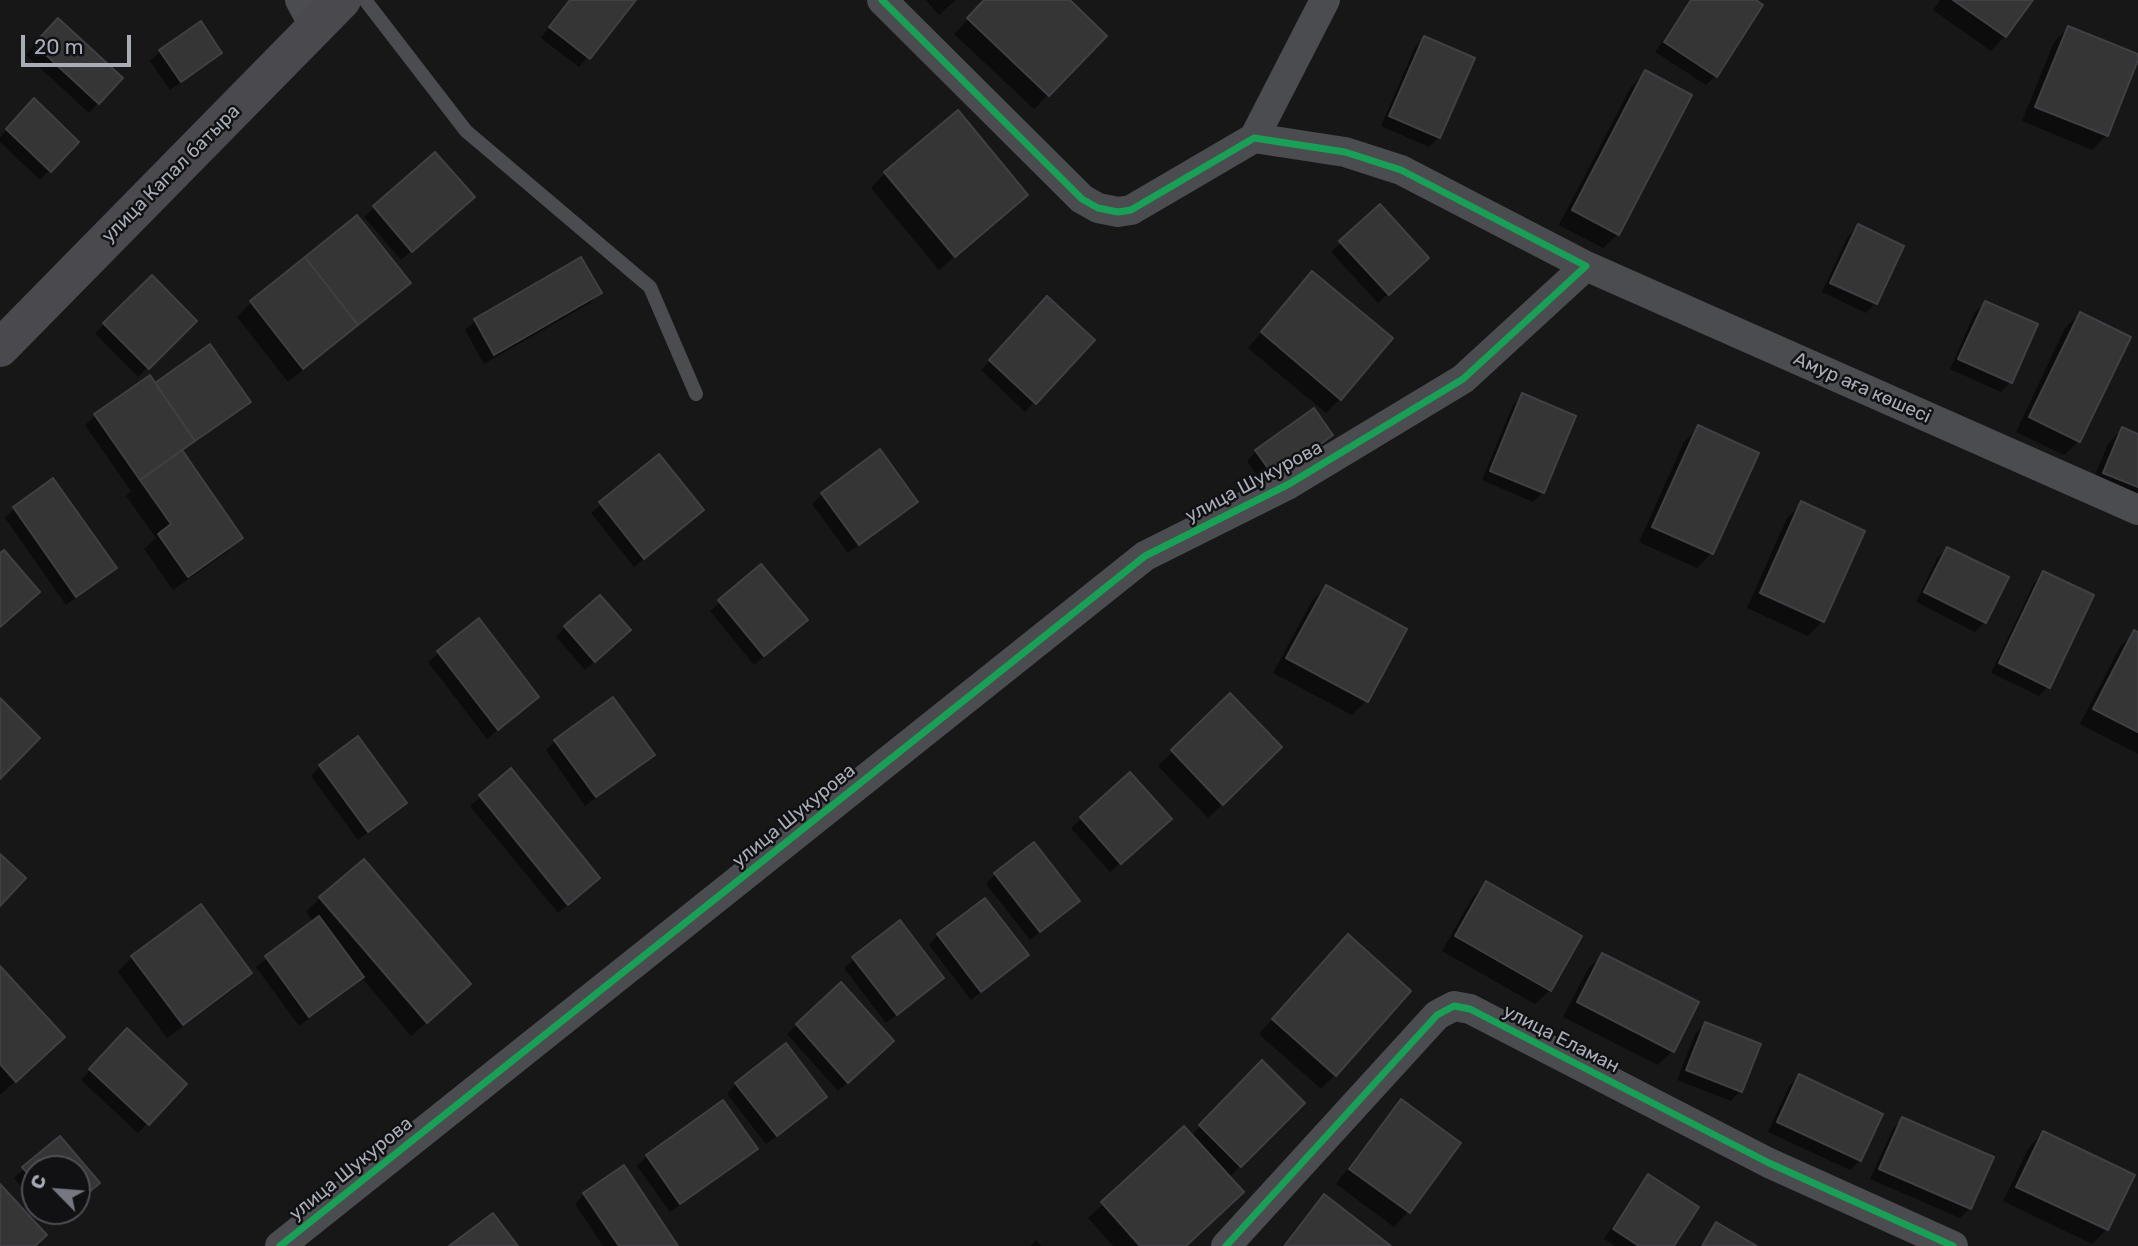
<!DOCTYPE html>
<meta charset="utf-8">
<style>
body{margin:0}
#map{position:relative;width:2138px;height:1246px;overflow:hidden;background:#171717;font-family:Rubik,sans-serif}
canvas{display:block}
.north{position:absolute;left:21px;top:1155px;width:70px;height:70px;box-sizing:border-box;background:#111113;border:2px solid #4d4f55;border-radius:50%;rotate:295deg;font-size:19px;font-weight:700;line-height:28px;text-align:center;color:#a8adb8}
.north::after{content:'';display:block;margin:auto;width:24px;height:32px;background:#757880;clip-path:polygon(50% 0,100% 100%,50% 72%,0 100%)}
.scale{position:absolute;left:21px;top:35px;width:110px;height:32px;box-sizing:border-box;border:4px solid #a8adb8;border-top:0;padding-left:9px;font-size:21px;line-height:24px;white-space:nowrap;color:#a8adb8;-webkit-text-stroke:5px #111113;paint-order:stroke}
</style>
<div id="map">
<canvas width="2138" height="1246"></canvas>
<div class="north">С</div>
<div class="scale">20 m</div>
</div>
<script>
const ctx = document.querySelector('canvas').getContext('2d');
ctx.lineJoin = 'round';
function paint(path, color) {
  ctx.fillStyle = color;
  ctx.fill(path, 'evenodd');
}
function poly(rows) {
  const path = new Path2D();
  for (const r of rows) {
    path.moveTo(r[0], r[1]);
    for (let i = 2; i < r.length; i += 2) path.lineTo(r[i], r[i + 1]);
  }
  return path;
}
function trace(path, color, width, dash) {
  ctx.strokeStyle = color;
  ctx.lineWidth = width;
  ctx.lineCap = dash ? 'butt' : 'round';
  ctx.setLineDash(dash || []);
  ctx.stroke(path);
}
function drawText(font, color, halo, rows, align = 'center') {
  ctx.font = font + ' Rubik,sans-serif';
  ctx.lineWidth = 5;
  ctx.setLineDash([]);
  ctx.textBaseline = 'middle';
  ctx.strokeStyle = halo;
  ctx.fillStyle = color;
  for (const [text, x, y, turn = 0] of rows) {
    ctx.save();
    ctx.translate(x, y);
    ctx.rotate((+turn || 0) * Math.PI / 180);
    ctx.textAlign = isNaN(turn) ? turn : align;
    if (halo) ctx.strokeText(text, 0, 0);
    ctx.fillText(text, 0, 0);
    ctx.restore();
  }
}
const shadow = poly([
 [570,0,633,0,579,67,541,38],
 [926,0,956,0,939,15],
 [986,0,1067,0,1048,95,1034,109,954,34],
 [1690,0,1753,0,1715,76,1706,85,1655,52],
 [1940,0,2031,0,2005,36,1991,51,1933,10],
 [2068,28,2138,55,2107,135,2092,150,2022,121,2054,42],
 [48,29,98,103,89,113,26,55],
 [1424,38,1439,137,1429,147,1381,126,1415,47],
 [160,51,220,53,210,63,170,90,150,61],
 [1646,72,1618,234,1603,248,1559,225,1631,87],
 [25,110,77,142,40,180,0,142,0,137],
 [435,154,463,207,401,260,364,217],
 [885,173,1026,195,939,270,871,188],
 [1380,206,1418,267,1378,303,1331,252],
 [357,218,346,334,288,382,237,317,251,303],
 [1858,226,1902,246,1875,303,1866,313,1822,292,1848,236],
 [581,260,600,293,590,303,484,364,465,330,475,321],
 [1312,273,1340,399,1326,413,1248,348],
 [152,277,195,321,138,377,95,333],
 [1985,303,2010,382,2001,392,1950,369,1975,312],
 [1038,308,1034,402,1025,412,981,370],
 [2080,314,2079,441,2064,455,2016,432,2065,328],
 [149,377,155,386,248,402,239,411,181,452,241,537,227,552,173,590,144,549,156,538,126,496,131,491,85,425,95,416],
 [1523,395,1543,492,1533,502,1482,480,1513,405],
 [1699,427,1757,453,1711,553,1697,568,1639,542,1684,442],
 [2122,429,2138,436,2138,507,2090,487,2108,444],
 [1331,435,1265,486,1247,461,1256,451],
 [658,456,702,510,634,567,591,513],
 [822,494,916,501,848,553,812,504],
 [1802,504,1822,621,1808,636,1747,608,1787,518],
 [15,508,114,568,105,578,66,605,5,518],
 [1947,549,1985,622,1975,632,1916,602,1937,558],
 [761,566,796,629,754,665,710,611],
 [2044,573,2048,687,2039,696,1991,673,2034,583],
 [1326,587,1366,701,1352,715,1273,673,1312,601],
 [478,621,537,697,487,739,428,662],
 [565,627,619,639,585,670,556,637],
 [2135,632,2138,634,2138,754,2080,724,2120,647],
 [1230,695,1280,747,1208,818,1158,766],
 [555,741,652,755,643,764,585,806,546,750],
 [320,766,405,803,358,840,311,776],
 [511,771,598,878,558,913,470,806],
 [1130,775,1160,829,1110,872,1071,828],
 [995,874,1078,901,1030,940,986,884],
 [1486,883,1550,990,1535,1004,1442,951,1472,898],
 [320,898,454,999,411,1036,361,977,352,987,299,1026,256,967,314,922,306,912],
 [899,923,942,978,886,1023,844,968],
 [938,935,1027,955,971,1000,929,945],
 [1334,951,1335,1075,1321,1089,1259,1034],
 [1602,955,1672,1051,1658,1065,1563,1017,1588,969],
 [132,957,250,973,235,988,167,1038,118,972],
 [0,969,48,1052,0,1095],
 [1705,1024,1740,1091,1731,1101,1677,1080,1695,1034],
 [797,1025,883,1051,838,1091,787,1034],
 [118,1040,185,1084,138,1133,81,1080],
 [1262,1063,1303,1103,1229,1177,1185,1246,1113,1246,1088,1218,1184,1129,1191,1136],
 [1799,1076,1860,1160,1850,1170,1768,1132,1789,1086],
 [736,1084,825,1097,766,1144,727,1094],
 [1401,1101,1459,1143,1408,1212,1394,1227,1336,1184,1387,1116],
 [723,1102,755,1148,746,1158,670,1212,637,1166,647,1156],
 [1902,1119,1991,1158,1970,1208,1960,1218,1870,1179,1893,1129],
 [2043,1133,2132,1176,2107,1229,2092,1244,2003,1201,2029,1147],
 [60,1138,97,1183,77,1202,77,1169,35,1169,35,1203,14,1178],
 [1648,1176,1672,1246,1615,1246,1604,1239,1639,1186],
 [584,1194,676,1246,603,1246,575,1204],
 [1324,1197,1388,1246,1282,1246,1309,1211],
 [42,1211,66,1211,52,1223],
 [1717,1224,1754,1246,1700,1246],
 [1036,1240,1042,1246,1030,1246]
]);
const building = poly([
 [570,0,636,0,590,59,549,27,570,0],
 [984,0,1070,0,1107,36,1049,96,967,18,984,0],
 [1691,0,1756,0,1763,5,1717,77,1664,42,1691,0],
 [1953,0,2033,0,2006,37,1953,0],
 [58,18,123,78,99,104,34,44,58,18],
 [201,21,222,53,181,82,159,50,201,21],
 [2068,26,2138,54,2138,60,2108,136,2035,107,2068,26],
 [1424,36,1475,58,1440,138,1389,116,1424,36],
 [1645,70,1692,95,1619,235,1572,210,1645,70],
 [34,98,79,142,51,172,6,129,34,98],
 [958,110,1028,195,955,257,884,172,958,110],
 [435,152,475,197,412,252,373,206,435,152],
 [1380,204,1429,258,1389,295,1339,241,1380,204],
 [357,215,411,283,358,325,305,257,357,215],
 [1858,224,1904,246,1877,304,1830,283,1858,224],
 [305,257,358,325,303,369,250,301,305,257],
 [581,257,602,293,494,355,474,319,581,257],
 [1312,271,1393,338,1341,400,1261,332,1312,271],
 [152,275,197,321,149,369,103,323,152,275],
 [1047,296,1095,340,1036,404,989,360,1047,296],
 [1985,301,2038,324,2012,383,1958,359,1985,301],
 [2080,312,2131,337,2080,442,2029,417,2080,312],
 [210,344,251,402,195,441,155,383,210,344],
 [150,375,195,441,140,480,94,414,150,375],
 [1522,393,1576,416,1544,493,1490,471,1522,393],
 [1314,408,1333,435,1275,478,1255,450,1314,408],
 [1698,425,1759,453,1713,554,1652,527,1698,425],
 [2122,427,2138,434,2138,487,2103,473,2122,427],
 [880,449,918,502,859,545,821,493,880,449],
 [182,450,243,538,188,577,158,534,171,524,140,480,182,450],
 [659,454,704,510,644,559,599,502,659,454],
 [53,478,117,568,76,597,13,507,53,478],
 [1801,501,1865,531,1824,622,1760,593,1801,501],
 [1947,547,2009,577,1986,623,1924,592,1947,547],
 [4,550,40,592,0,627,0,553,4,550],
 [761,564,808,620,764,656,718,600,761,564],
 [2043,571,2094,595,2050,688,1999,663,2043,571],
 [1326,585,1407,629,1368,702,1286,658,1326,585],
 [600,595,631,630,595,662,564,626,600,595],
 [479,618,539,697,498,730,437,651,479,618],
 [2134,630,2138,632,2138,732,2093,709,2134,630],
 [1230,693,1282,747,1223,805,1171,750,1230,693],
 [613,697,655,755,596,797,554,740,613,697],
 [0,698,40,738,0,779,0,698],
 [358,736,407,803,368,832,319,765,358,736],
 [511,768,600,878,568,905,479,795,511,768],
 [1130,772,1172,819,1121,864,1080,817,1130,772],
 [1034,842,1080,901,1040,932,994,873,1034,842],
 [0,854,26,878,0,906,0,854],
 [364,859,471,984,427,1023,319,897,364,859],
 [1486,881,1582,936,1551,991,1455,936,1486,881],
 [985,898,1029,955,981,992,937,934,985,898],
 [201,904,252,973,183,1025,131,956,201,904],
 [319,916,364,977,309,1017,265,956,319,916],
 [900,920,944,978,897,1015,852,957,900,920],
 [1348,934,1411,991,1336,1076,1272,1019,1348,934],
 [1602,953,1699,1002,1674,1052,1577,1002,1602,953],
 [0,966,65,1037,16,1082,0,1064,0,966],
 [841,982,894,1041,848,1083,796,1024,841,982],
 [1705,1022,1761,1044,1742,1092,1686,1070,1705,1022],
 [127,1028,187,1084,149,1125,89,1069,127,1028],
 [786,1043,827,1097,777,1136,735,1083,786,1043],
 [1262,1060,1305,1103,1241,1167,1199,1125,1262,1060],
 [1799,1074,1883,1114,1861,1161,1777,1122,1799,1074],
 [1401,1099,1461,1143,1410,1213,1349,1169,1401,1099],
 [723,1100,758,1149,680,1204,646,1155,723,1100],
 [1902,1117,1994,1157,1971,1209,1879,1169,1902,1117],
 [1184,1126,1244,1192,1186,1246,1140,1246,1101,1202,1184,1126],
 [2043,1131,2135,1175,2108,1230,2016,1187,2043,1131],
 [60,1136,100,1183,77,1202,77,1169,35,1169,35,1182,22,1167,60,1136],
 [624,1165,678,1246,619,1246,583,1193,624,1165],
 [1648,1174,1699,1207,1674,1246,1639,1246,1613,1229,1648,1174],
 [0,1184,47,1235,35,1246,0,1246,0,1184],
 [1324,1194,1391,1246,1284,1246,1324,1194],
 [493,1213,518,1246,449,1246,493,1213],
 [1716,1222,1757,1246,1702,1246,1716,1222]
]);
const service = poly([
 [365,0,466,131,650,287,696,394]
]);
const minor = poly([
 [300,0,315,28],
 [1254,138,1325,0],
 [1586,266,2138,510],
 [280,1246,1145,556,1289,484,1463,379,1586,266,1401,170,1345,152,1254,138,1131,210,1118,212,1098,208,1082,199,882,0],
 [1226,1246,1437,1015,1454,1006,1470,1009,1769,1163,1953,1246]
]);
const secondary = poly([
 [0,348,342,0]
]);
const cycleway = poly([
 [280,1246,1145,556,1289,484,1463,379,1586,266,1401,170,1345,152,1254,138,1131,210,1118,212,1098,208,1082,199,882,0],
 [1226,1246,1437,1015,1454,1006,1470,1009,1769,1163,1953,1246]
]);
const streetNames = [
 ["улица Капал батыра",171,174,-45],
 ["Амур аға көшесі",1862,388,24],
 ["улица Шукурова",1254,482,-28],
 ["улица Шукурова",794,816,-39],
 ["улица Еламан",1561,1039,27],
 ["улица Шукурова",351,1169,-39]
];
paint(shadow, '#0007');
paint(building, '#353536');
trace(building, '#3f4043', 2);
trace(service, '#4b4c50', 14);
trace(minor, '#4b4c50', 30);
trace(secondary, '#4a4a4e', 38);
trace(cycleway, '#1a9f57', 7);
drawText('19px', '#a8adb8', '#111113', streetNames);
</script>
